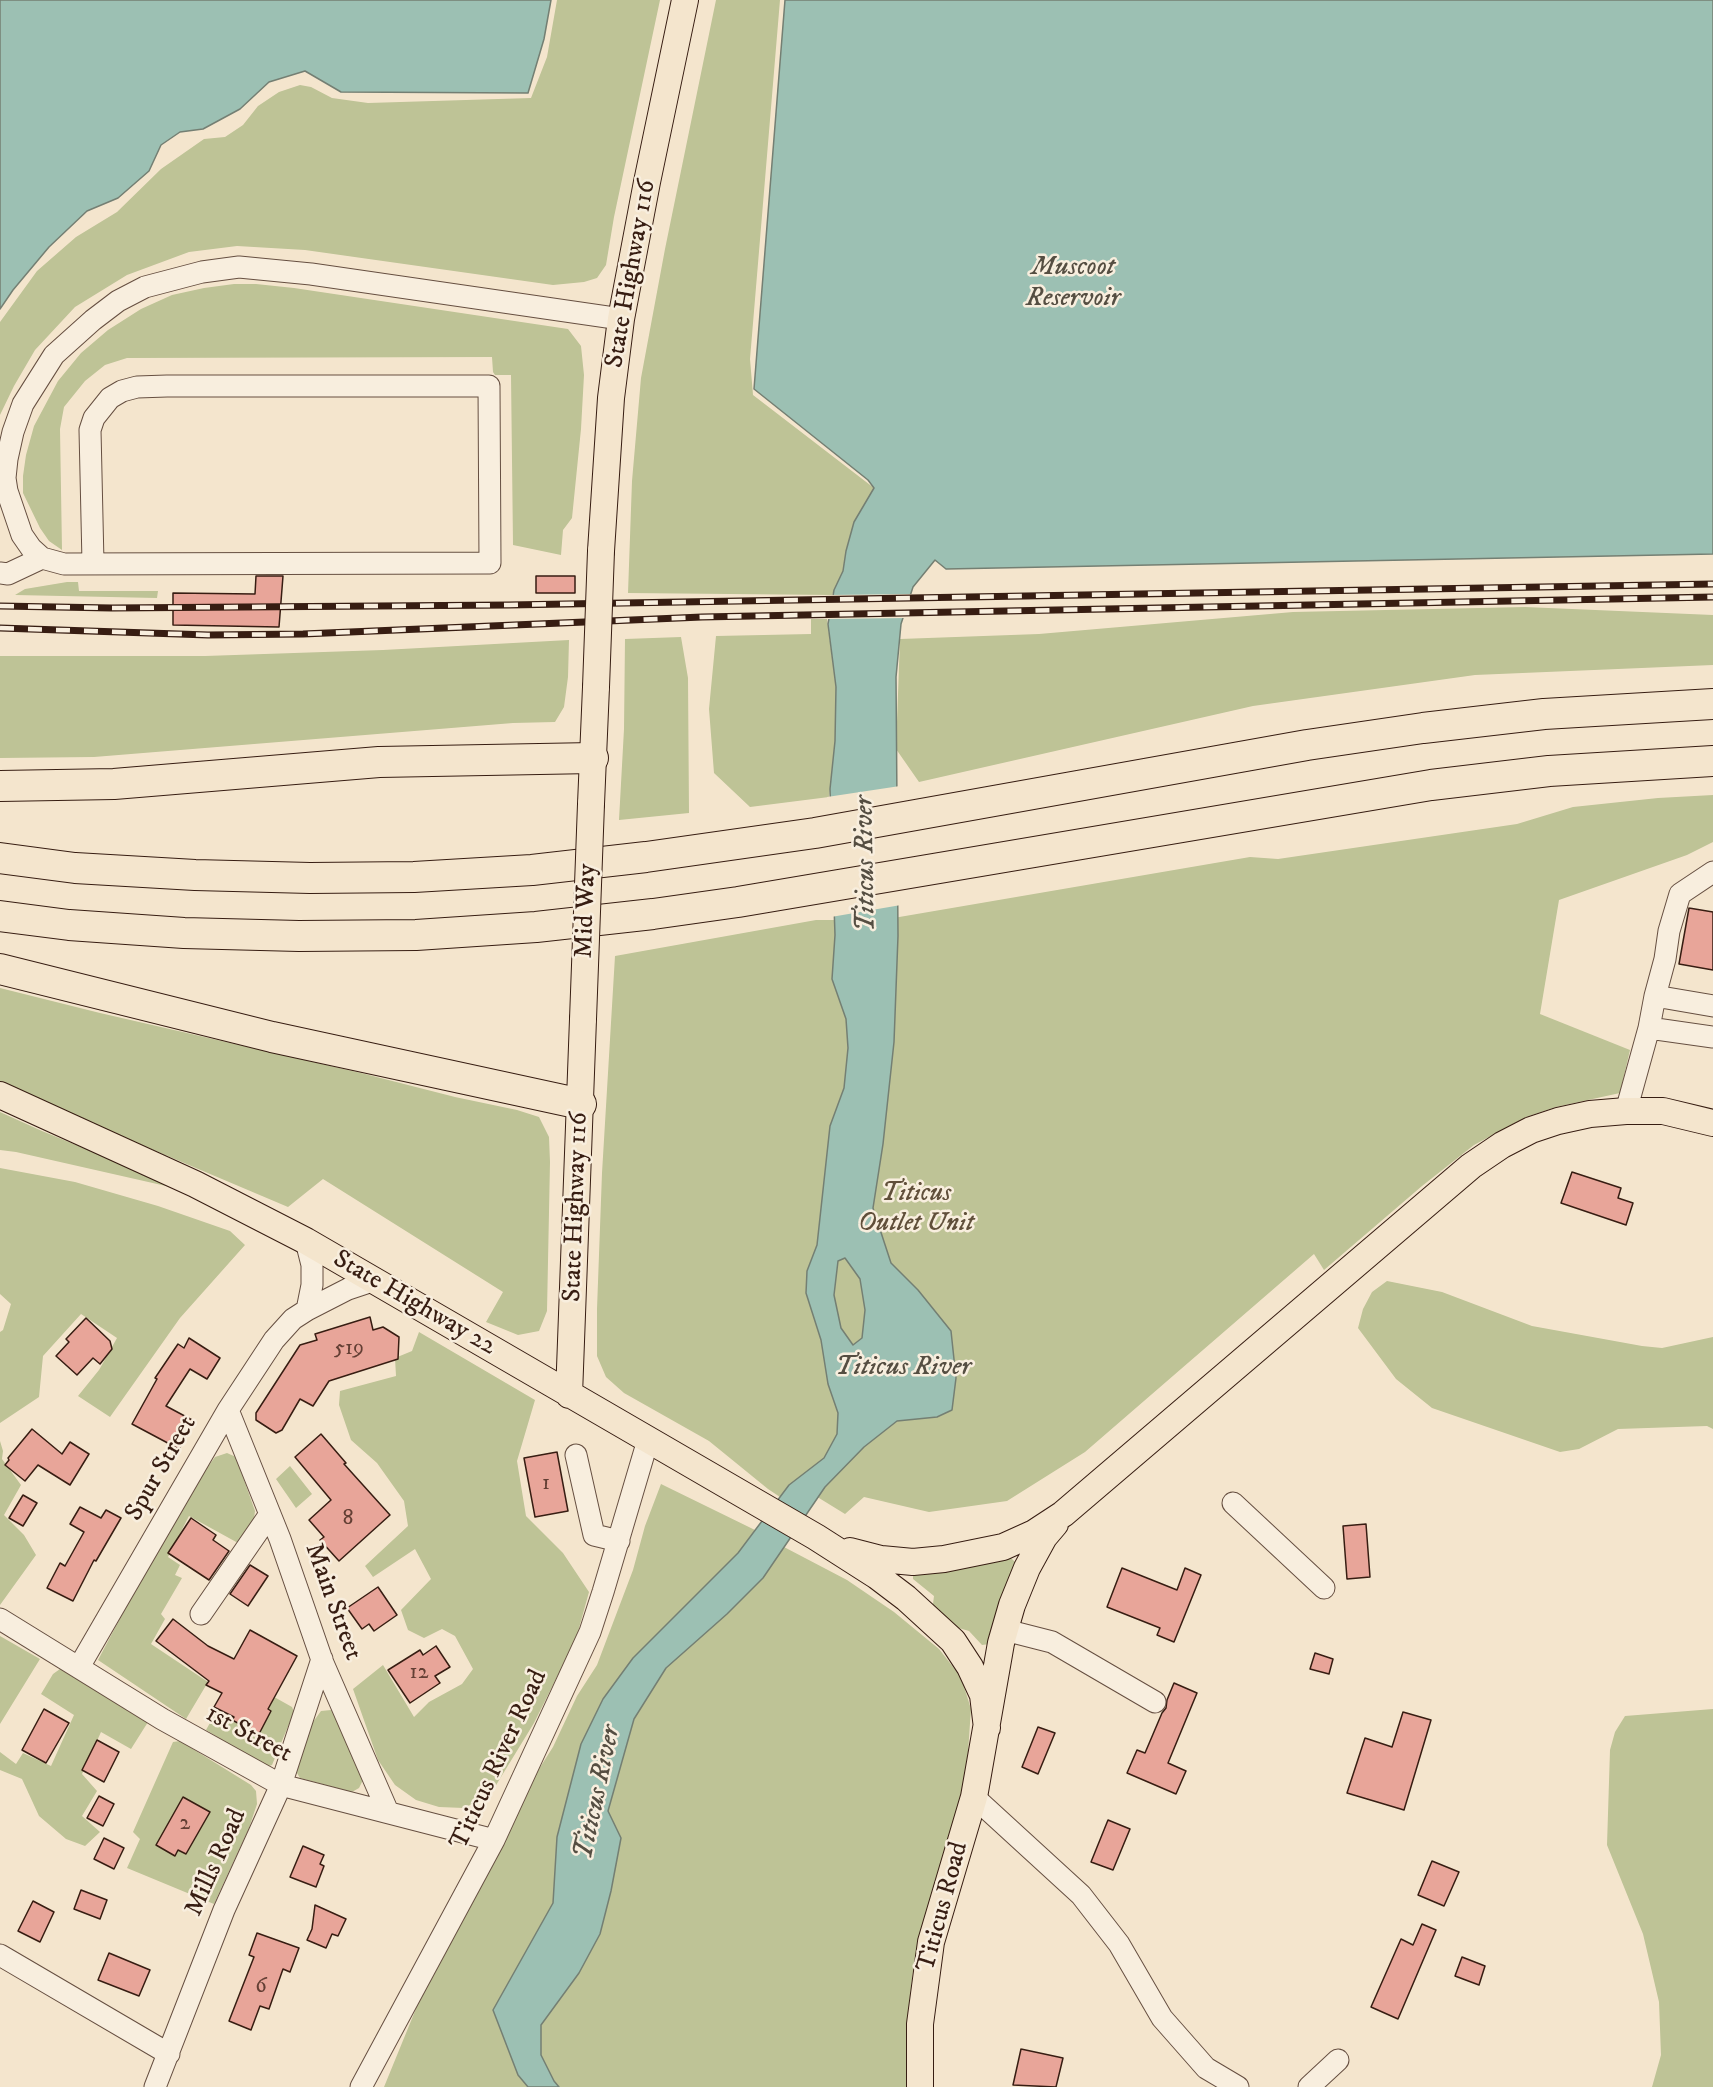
<!DOCTYPE html>
<style>
body{margin:0}
canvas{display:block;background:#f4e5cd}
</style>
<canvas width="1713" height="2087"></canvas>
<script>
const ctx = document.querySelector('canvas').getContext('2d');
ctx.lineJoin = 'round';
function paint(path, color) {
  ctx.fillStyle = color;
  ctx.fill(path, 'evenodd');
}
function poly(rows) {
  const path = new Path2D();
  for (const r of rows) {
    path.moveTo(r[0], r[1]);
    for (let i = 2; i < r.length; i += 2) path.lineTo(r[i], r[i + 1]);
  }
  return path;
}
function trace(path, color, width, dash) {
  ctx.strokeStyle = color;
  ctx.lineWidth = width;
  ctx.lineCap = dash ? 'butt' : 'round';
  ctx.setLineDash(dash || []);
  ctx.stroke(path);
}
function drawText(font, color, halo, rows, align = 'center') {
  ctx.font = font + ' "IM FELL DW Pica",serif';
  ctx.lineWidth = 5;
  ctx.setLineDash([]);
  ctx.textBaseline = 'middle';
  ctx.strokeStyle = halo;
  ctx.fillStyle = color;
  for (const [text, x, y, turn = 0] of rows) {
    ctx.save();
    ctx.translate(x, y);
    ctx.rotate((+turn || 0) * Math.PI / 180);
    ctx.textAlign = isNaN(turn) ? turn : align;
    if (halo) ctx.strokeText(text, 0, 0);
    ctx.fillText(text, 0, 0);
    ctx.restore();
  }
}
const green = poly([
 [557,0,660,0,614,217,606,265,597,278,584,282,553,285,305,250,237,246,189,252,127,275,75,307,35,350,14,386,0,415,0,322,37,271,76,237,117,212,161,169,204,139,225,137,243,125,258,106,279,92,300,85,311,87,332,98,368,103,531,98,547,57],
 [716,0,780,0,750,359,753,395,874,488,854,522,846,551,843,571,832,595,628,593,632,481,641,378,665,249],
 [234,284,256,284,294,288,568,329,581,346,584,375,581,429,572,518,563,530,561,555,513,545,511,375,495,375,493,372,492,357,127,358,105,365,85,381,64,407,60,429,62,550,49,541,40,528,23,493,23,476,26,455,34,426,58,381,81,353,108,330,141,309,172,295,204,288],
 [67,582,78,582,79,591,158,591,157,598,15,595,25,589],
 [1525,607,1713,615,1713,665,1475,675,1253,706,919,782,896,749,900,639,1039,634,1293,612],
 [811,619,827,619,836,687,835,741,829,797,750,807,714,773,709,709,716,636,811,634],
 [681,637,688,678,689,813,619,820,624,729,625,639],
 [569,640,568,677,564,707,555,722,513,723,94,757,0,758,0,656,205,656,383,650],
 [1713,795,1713,842,1687,855,1559,900,1540,1014,1630,1050,1620,1093,1556,1107,1526,1117,1474,1145,1422,1186,1324,1270,1314,1254,1085,1452,1007,1501,929,1512,864,1497,845,1514,793,1482,780,1497,768,1489,709,1441,624,1393,606,1377,597,1356,597,1309,602,1173,615,956,816,920,834,920,835,928,1250,857,1278,859,1517,824,1573,807,1658,798],
 [0,988,100,1013,361,1073,455,1097,517,1110,539,1117,549,1137,550,1162,547,1311,539,1331,518,1335,486,1322,503,1292,323,1179,288,1207,85,1121,0,1082],
 [0,1112,42,1131,188,1191,16,1152,0,1150],
 [0,1168,75,1182,158,1206,230,1231,245,1245,180,1318,110,1417,78,1396,99,1370,117,1338,81,1314,43,1356,39,1397,0,1423,0,1332,3,1330,11,1304,0,1294],
 [1387,1281,1442,1292,1532,1326,1642,1346,1662,1348,1713,1337,1713,1429,1707,1426,1618,1429,1579,1449,1560,1452,1432,1408,1396,1379,1358,1328,1363,1309,1372,1292],
 [419,1332,535,1400,517,1461,526,1516,563,1553,589,1592,576,1639,534,1723,490,1795,464,1808,439,1807,416,1800,395,1785,378,1760,353,1689,383,1665,414,1717,429,1702,462,1684,473,1669,455,1636,442,1629,424,1638,408,1630,401,1610,431,1579,415,1549,373,1577,365,1566,408,1526,404,1501,377,1463,351,1440,339,1405,340,1391,396,1376,395,1358,412,1351],
 [0,1441,3,1451,2,1459,21,1485,4,1515,24,1535,36,1555,0,1605],
 [227,1453,236,1457,255,1511,254,1519,238,1543,189,1516,168,1557,180,1565,175,1575,182,1578,161,1614,165,1619,151,1644,208,1682,186,1719,98,1660,158,1547,199,1479,215,1457],
 [290,1466,312,1494,296,1508,276,1479],
 [661,1484,755,1530,748,1539,777,1556,784,1547,847,1580,894,1612,939,1649,961,1677,971,1709,968,1752,960,1800,930,1901,914,1963,907,2021,907,2087,384,2087,440,1950,530,1783,553,1747,577,1696,597,1665,633,1570,645,1526],
 [1004,1557,1011,1558,1015,1562,1014,1567,990,1644,982,1645,969,1631,931,1620,934,1596,913,1579,913,1572],
 [0,1636,40,1659,0,1724],
 [60,1669,148,1722,131,1749,101,1732,82,1774,97,1791,82,1816,100,1832,85,1846,66,1839,39,1816,22,1779,0,1770,0,1752,16,1764,23,1753,51,1766,74,1715,41,1694,53,1674],
 [244,1680,292,1707,294,1712,272,1765,266,1767,206,1730,216,1712,247,1729,263,1724],
 [1713,1709,1713,2087,1652,2087,1661,2055,1659,2002,1643,1934,1607,1845,1610,1750,1615,1732,1625,1716],
 [331,1710,341,1726,362,1774,362,1782,359,1788,352,1792,300,1778,297,1773,298,1764,313,1722,321,1711],
 [180,1741,251,1785,256,1791,257,1804,249,1828,214,1904,127,1868,140,1839,133,1832,173,1742]
]);
const water = poly([
 [0,0,551,0,544,39,528,93,341,92,305,71,269,82,240,109,203,129,180,132,161,145,149,171,118,198,87,211,49,247,13,290,0,309,0,0],
 [785,0,1713,0,1713,554,946,569,935,560,913,587,901,624,896,677,898,936,894,1042,883,1144,873,1208,891,1263,918,1290,951,1331,956,1378,952,1410,937,1417,897,1421,864,1447,825,1487,763,1578,727,1614,666,1668,634,1719,608,1811,621,1838,611,1891,600,1934,579,1973,541,2025,541,2055,554,2081,559,2087,528,2087,518,2075,493,2010,553,1903,557,1837,581,1744,603,1699,633,1658,738,1553,789,1485,824,1458,837,1434,838,1413,828,1384,821,1340,806,1293,807,1271,817,1245,830,1126,844,1088,848,1048,846,1019,832,979,835,935,830,789,835,741,836,687,828,624,834,590,843,571,846,551,854,522,874,488,868,480,754,389,785,0],
 [845,1258,860,1279,865,1310,862,1338,853,1345,841,1328,834,1295,838,1261,845,1258]
]);
const pier = poly([
 [914,594,906,618,826,619,830,595],
 [900,786,901,905,831,917,827,797]
]);
const building = poly([
 [256,576,283,576,279,627,173,625,173,593,255,594,256,576],
 [536,576,575,576,575,593,536,593,536,576],
 [1689,908,1713,912,1713,970,1679,964,1689,908],
 [1572,1172,1621,1188,1618,1198,1633,1203,1626,1225,1561,1203,1572,1172],
 [370,1317,373,1330,383,1327,399,1337,398,1359,329,1381,313,1406,300,1399,282,1430,276,1433,256,1420,256,1413,300,1345,317,1340,315,1334,370,1317],
 [86,1318,110,1341,112,1349,100,1364,93,1358,77,1375,56,1356,69,1342,66,1339,86,1318],
 [189,1338,220,1358,207,1379,190,1369,166,1406,194,1421,179,1449,132,1424,157,1379,155,1378,178,1344,184,1348,189,1338],
 [32,1429,62,1454,70,1442,89,1454,70,1485,38,1465,25,1481,5,1465,9,1460,8,1458,32,1429],
 [321,1434,346,1463,344,1464,390,1515,339,1561,320,1540,324,1537,309,1520,331,1500,295,1457,321,1434],
 [557,1452,568,1511,535,1517,524,1458,557,1452],
 [23,1495,37,1503,23,1526,9,1518,23,1495],
 [80,1507,101,1518,106,1510,121,1518,96,1561,94,1560,73,1601,47,1588,60,1563,65,1566,84,1532,70,1524,80,1507],
 [191,1518,216,1535,213,1540,229,1551,209,1580,168,1553,191,1518],
 [1366,1524,1370,1577,1347,1579,1343,1526,1366,1524],
 [250,1565,268,1576,248,1606,230,1594,250,1565],
 [1122,1568,1177,1590,1185,1568,1201,1575,1174,1642,1157,1635,1160,1628,1107,1607,1122,1568],
 [378,1587,397,1615,374,1631,369,1624,362,1629,347,1608,378,1587],
 [173,1619,208,1646,234,1659,250,1630,297,1656,268,1709,271,1711,259,1734,232,1720,234,1717,214,1707,222,1693,206,1685,209,1681,156,1641,173,1619],
 [436,1646,450,1667,435,1676,440,1683,410,1703,388,1670,420,1650,423,1655,436,1646],
 [1315,1653,1333,1659,1329,1674,1310,1669,1315,1653],
 [1174,1683,1197,1693,1168,1763,1186,1771,1176,1794,1127,1773,1137,1750,1145,1753,1162,1713,1166,1708,1167,1700,1174,1683],
 [44,1709,69,1723,46,1763,22,1750,44,1709],
 [1403,1712,1431,1720,1404,1810,1347,1793,1365,1738,1392,1747,1403,1712],
 [1038,1727,1055,1733,1038,1774,1022,1767,1038,1727],
 [97,1740,119,1752,104,1782,82,1770,97,1740],
 [99,1796,114,1804,103,1826,87,1818,99,1796],
 [183,1797,210,1812,186,1854,178,1850,175,1856,156,1845,183,1797],
 [1108,1820,1130,1829,1113,1870,1091,1862,1108,1820],
 [104,1838,124,1848,114,1869,94,1859,104,1838],
 [303,1846,324,1855,320,1864,324,1866,316,1887,290,1877,303,1846],
 [1432,1861,1459,1872,1444,1906,1418,1895,1432,1861],
 [81,1890,107,1900,100,1919,74,1909,81,1890],
 [33,1901,54,1912,40,1942,18,1931,33,1901],
 [315,1905,346,1919,338,1936,332,1934,326,1948,307,1940,312,1929,315,1905],
 [1422,1924,1436,1930,1398,2019,1371,2007,1401,1939,1413,1945,1422,1924],
 [257,1933,299,1948,290,1972,283,1969,269,2009,260,2006,251,2030,229,2021,254,1957,249,1955,257,1933],
 [109,1953,150,1970,139,1996,98,1980,109,1953],
 [1462,1957,1485,1966,1479,1985,1455,1976,1462,1957],
 [1021,2049,1063,2058,1056,2087,1013,2085,1021,2049]
]);
const minor = poly([
 [93,563,90,430,94,418,110,398,122,391,137,387,167,386,489,386,490,563,64,564,42,558,31,548,22,535,7,491,5,478,7,459,13,432,23,404,54,355,93,320,118,301,145,287,202,272,239,267,311,274,621,319],
 [0,573,8,574,42,558],
 [1655,996,1665,959,1669,931,1680,894,1713,872],
 [1649,1028,1655,996,1713,1006],
 [1626,1111,1649,1028,1713,1037],
 [306,1241,312,1265,312,1285,307,1310],
 [228,1410,280,1539,323,1663,388,1812],
 [576,1455,594,1535,619,1541],
 [1233,1503,1324,1588],
 [201,1614,270,1514],
 [0,1619,162,1719,281,1785,494,1840],
 [1005,1630,1052,1642,1155,1702],
 [79,1667,228,1410,274,1340,293,1319,307,1310,348,1289,375,1280],
 [974,1797,1081,1895,1119,1944,1162,2018,1206,2068,1238,2087],
 [0,1955,169,2054],
 [155,2087,224,1910,281,1785,322,1659],
 [361,2087,494,1840,590,1632,603,1592,648,1440],
 [1309,2087,1338,2060]
]);
const major = poly([
 [601,551,611,398,621,319,647,182,685,0],
 [591,804,596,687],
 [0,1095,195,1184,306,1241,816,1537,877,1576,906,1598,953,1641,970,1667,983,1695,987,1728],
 [569,1395,583,1019],
 [850,1551,881,1559,913,1562,944,1559,1003,1547,1034,1533,1063,1514,1471,1166,1502,1145,1531,1130,1558,1121,1590,1114,1626,1111,1663,1111,1713,1123],
 [920,2087,920,2024,931,1942,974,1797,1001,1643,1012,1605,1027,1568,1044,1537,1055,1524]
]);
const highway = poly([
 [0,786,114,784,379,762,593,758],
 [0,858,75,868,195,875,310,878,414,877,532,870,646,857,815,833,1307,745,1423,728,1544,714,1713,704],
 [0,916,69,925,184,933,299,936,416,935,536,927,653,914,738,902,1431,785,1549,771,1713,761],
 [0,969,272,1037,581,1104]
]);
const rail = poly([
 [0,606,112,608,509,605,1713,584],
 [0,628,208,635,303,634,702,617,1713,597]
]);
const majorBridge = poly([
 [596,687,601,551],
 [583,1019,591,804]
]);
const numberNames = [
 ["519",349,1349],
 ["1",546,1484],
 ["8",348,1519],
 ["12",419,1673],
 ["2",185,1824],
 ["6",261,1987]
];
const streetNames = [
 ["State Highway 116",632,274,-80],
 ["Mid Way",587,911,-88],
 ["State Highway 116",577,1207,-88],
 ["State Highway 22",414,1304,30],
 ["Spur Street",162,1469,-60],
 ["Main Street",332,1602,70],
 ["1st Street",248,1735,28],
 ["Titicus River Road",500,1760,-65],
 ["Mills Road",217,1863,-66],
 ["Titicus Road",944,1907,-75]
];
const parkNames = [
 ["Titicus",916,1195],
 ["Outlet Unit",916,1225]
];
const waterNames = [
 ["Muscoot",1073,268],
 ["Reservoir",1073,299],
 ["Titicus River",867,864,-91],
 ["Titicus River",903,1368],
 ["Titicus River",599,1793,-78]
];
paint(green, '#bec396');
paint(water, '#9cc0b3');
trace(water, '#747f73', 1.5);
paint(pier, '#f4e5cd');
paint(building, '#e8a599');
trace(building, '#371d12', 1.5);
trace(minor, '#664f41', 23);
trace(major, '#371d12', 28);
trace(highway, '#371d12', 32);
trace(minor, '#f8eede', 21);
trace(major, '#f4e5cd', 26);
trace(highway, '#f4e5cd', 30);
trace(rail, '#371d12', 7);
trace(rail, '#f8eede', 4.5, [14]);
trace(majorBridge, '#371d12', 28, []);
trace(majorBridge, '#f4e5cd', 26);
drawText('22px', '#633f34', null, numberNames);
drawText('26px', '#371d12', '#f8eede', streetNames);
drawText('italic 26px', '#604f3a', '#f8eede', parkNames);
drawText('italic 27px', '#554e42', '#f8eede', waterNames);
</script>
